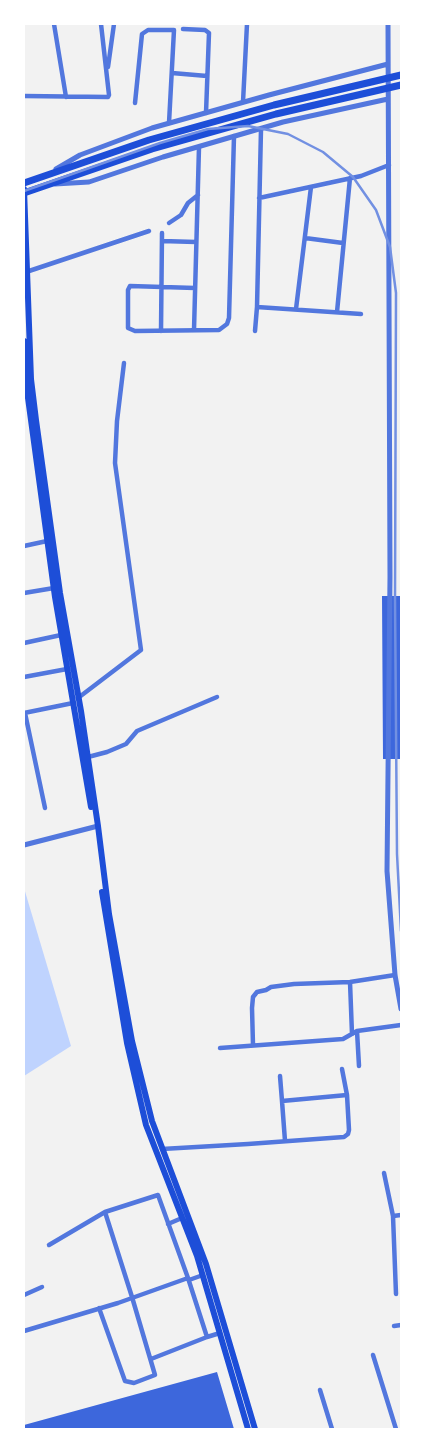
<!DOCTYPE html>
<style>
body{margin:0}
#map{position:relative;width:425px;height:1453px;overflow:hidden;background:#f2f2f2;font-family:Jost,sans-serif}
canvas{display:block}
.frame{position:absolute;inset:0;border:25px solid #fff;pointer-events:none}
</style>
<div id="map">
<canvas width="425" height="1453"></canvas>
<div class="frame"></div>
</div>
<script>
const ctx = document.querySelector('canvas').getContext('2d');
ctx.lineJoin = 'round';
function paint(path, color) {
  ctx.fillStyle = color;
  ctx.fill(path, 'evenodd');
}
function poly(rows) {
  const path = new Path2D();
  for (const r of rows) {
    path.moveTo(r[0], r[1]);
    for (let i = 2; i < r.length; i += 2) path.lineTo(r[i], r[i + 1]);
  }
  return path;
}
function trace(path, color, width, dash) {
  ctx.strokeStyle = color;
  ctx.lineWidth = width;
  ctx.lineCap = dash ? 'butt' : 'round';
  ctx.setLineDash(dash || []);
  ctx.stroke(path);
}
const water = poly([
 [24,888,71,1046,24,1076]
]);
const building = poly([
 [382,596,401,596,401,759,383,759],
 [217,1372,234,1429,24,1429,24,1425]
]);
const minor = poly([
 [54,24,66,97],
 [183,29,205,30,209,33,206,113],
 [108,67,114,24],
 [172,73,207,76],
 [24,96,108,97,109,95,101,24],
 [243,102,247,24],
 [135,103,142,34,148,30,174,30,169,123],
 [261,129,257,307,361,314],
 [259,198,361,176,389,165],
 [169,223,181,215,188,203,198,195],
 [305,238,343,243],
 [162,241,196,242],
 [26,272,149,231],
 [195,288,130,286,128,290,128,328,135,331,219,330,227,324,229,318,234,136],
 [296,309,311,187],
 [337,312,350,178],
 [194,330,199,147],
 [161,331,162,233],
 [255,331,257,307],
 [24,546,47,541],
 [24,593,54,588],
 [24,643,61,635],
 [24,677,67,669],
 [78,698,141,650,115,463,117,421,124,363],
 [24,713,73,703],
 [25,713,45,808],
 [88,757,107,752,126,744,137,731,217,697],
 [350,982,352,1034],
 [357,1031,359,1066],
 [253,1045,252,1008,253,997,257,992,266,990,271,987,294,984,350,982,395,975],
 [220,1048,343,1039,357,1031,401,1025],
 [342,1069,347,1095],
 [280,1076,282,1101],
 [162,1149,248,1144,344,1137,348,1134,349,1130,347,1095,282,1101,285,1141],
 [384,1173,393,1216,396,1294],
 [393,1216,401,1215],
 [168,1224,182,1218],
 [189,1280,203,1275],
 [24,1295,42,1287],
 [99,1308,125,1381,134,1383,155,1375,132,1297,105,1212],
 [394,1326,401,1325],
 [24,1331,118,1303,188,1278,158,1195,105,1212,49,1245],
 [207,1337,220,1333],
 [373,1355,396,1429],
 [151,1359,207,1337,188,1278],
 [320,1390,332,1429]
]);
const tertiary = poly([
 [388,24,390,577,387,871,395,975,401,1009],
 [56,169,80,155,152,128,269,95,388,64],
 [55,184,89,182,163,157,283,122,388,99],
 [24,845,98,826]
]);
const secondary = poly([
 [24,189,31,379,36,420,60,593,81,711,98,826,109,914,132,1041,152,1121,206,1264,255,1429],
 [24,341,26,383,55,597,91,807],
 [102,892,127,1043,146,1125,197,1256,248,1429]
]);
const primary = poly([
 [24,183,149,140,274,105,401,75],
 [24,193,152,149,276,114,401,85]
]);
const rail = poly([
 [24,191,160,143,208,129,248,126,288,134,323,152,353,177,376,210,390,247,396,293,395,598,397,854,401,931]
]);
paint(water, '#bfd3fe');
paint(building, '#3d67dc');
trace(minor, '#5277de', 4.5);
trace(tertiary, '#5277de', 5);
trace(secondary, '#1d4ed8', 6);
trace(primary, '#1d4ed8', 7);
trace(rail, '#7290e2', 2.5);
</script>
